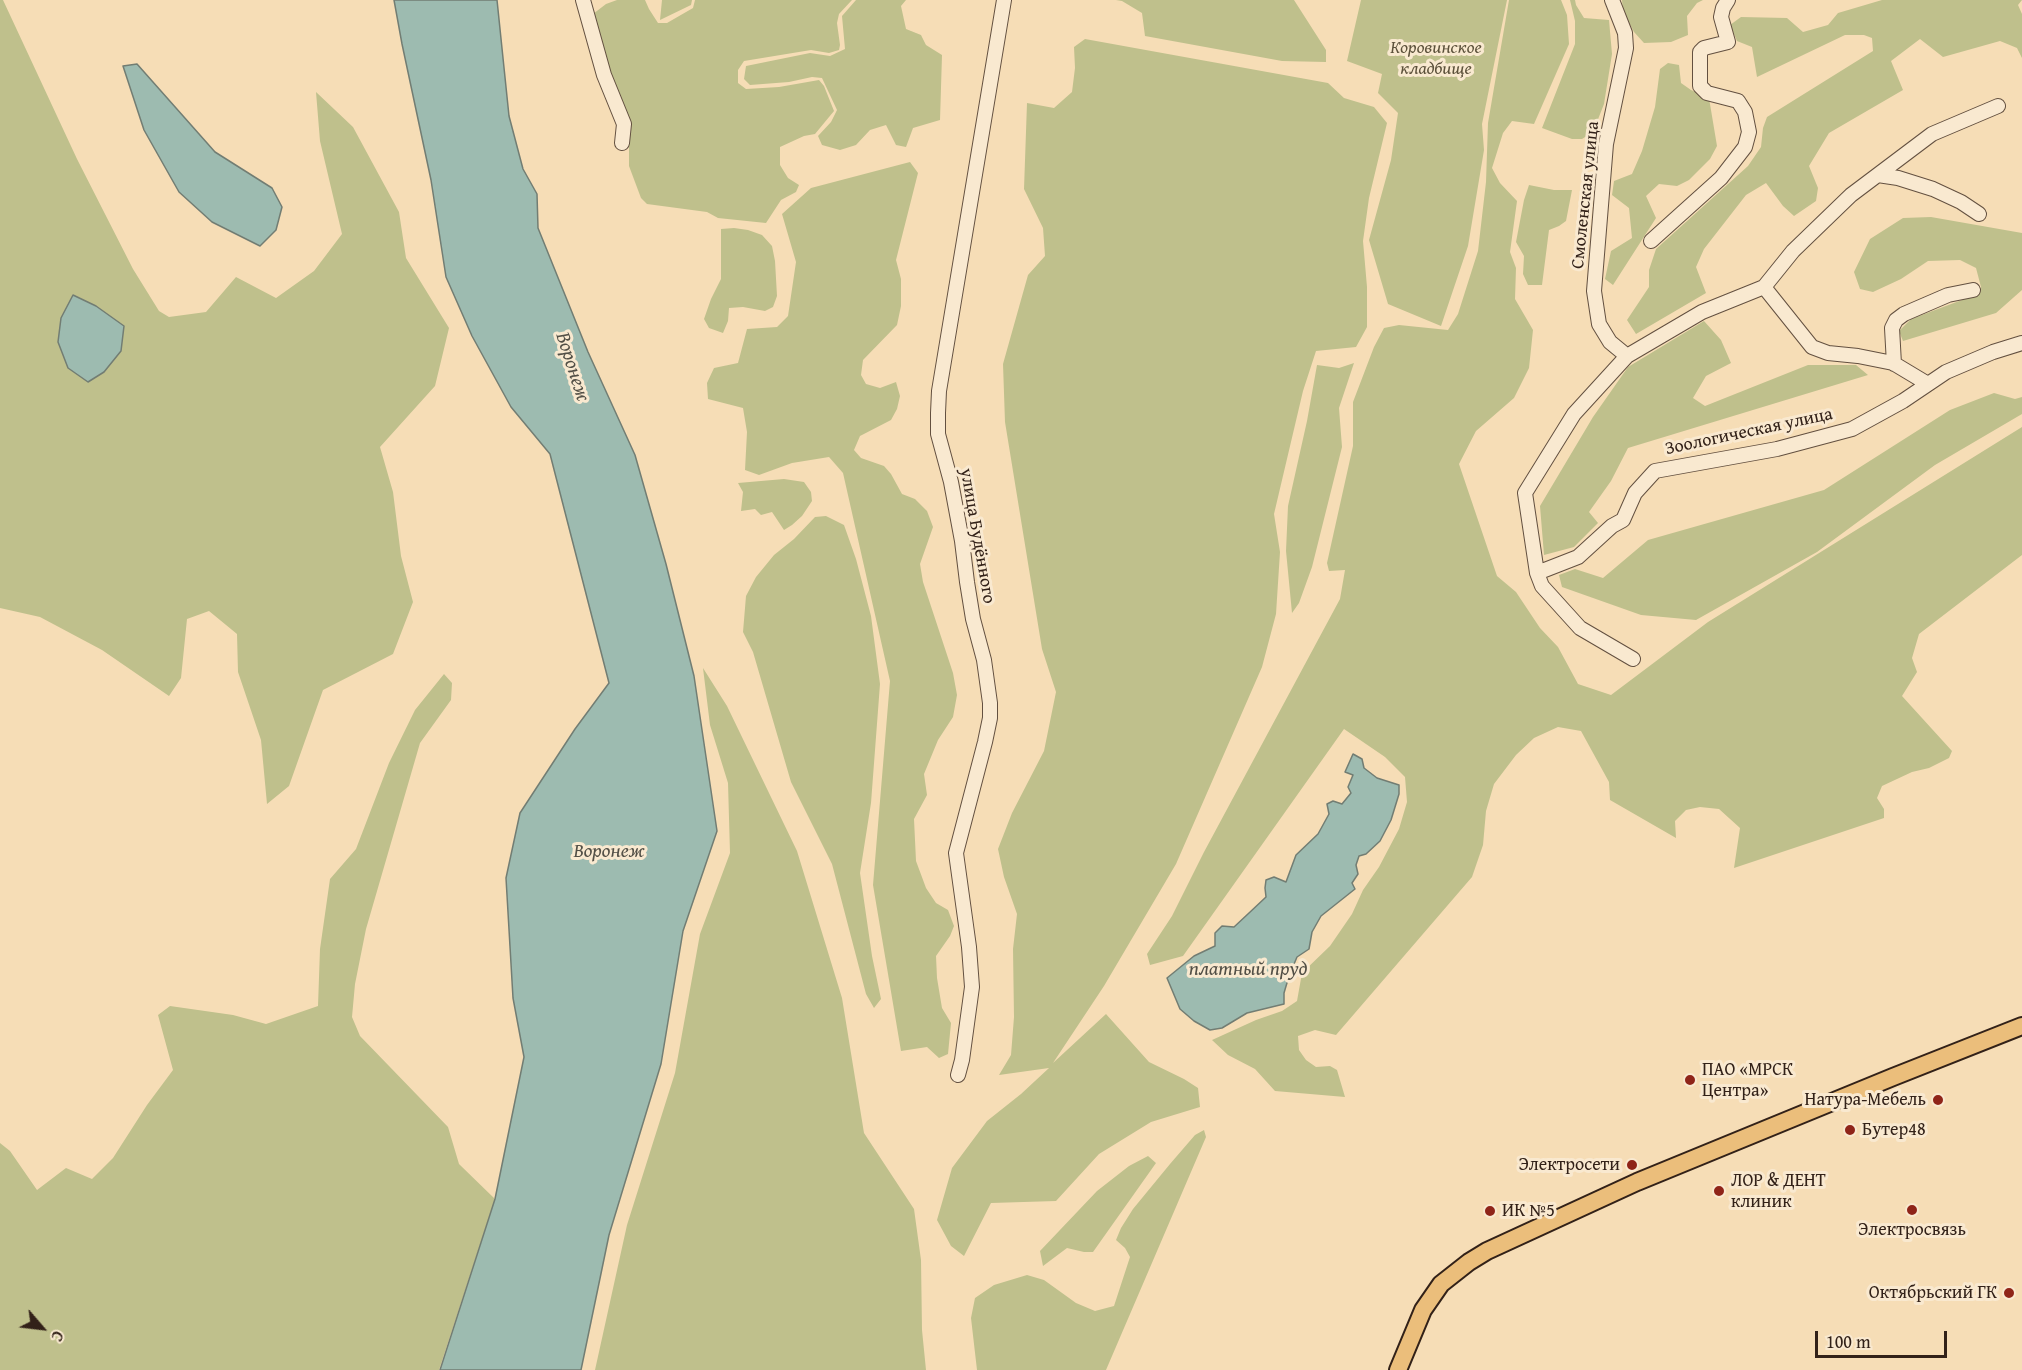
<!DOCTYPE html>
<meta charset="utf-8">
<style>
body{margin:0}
#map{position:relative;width:2022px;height:1370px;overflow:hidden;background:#f6ddb6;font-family:"Gentium Book Plus",serif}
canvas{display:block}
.north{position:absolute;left:12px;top:1298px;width:60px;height:60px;-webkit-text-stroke:4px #f9e9d0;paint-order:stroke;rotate:118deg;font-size:16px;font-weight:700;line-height:24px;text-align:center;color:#322118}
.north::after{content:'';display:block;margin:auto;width:21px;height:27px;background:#322118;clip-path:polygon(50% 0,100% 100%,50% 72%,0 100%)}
.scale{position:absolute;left:1815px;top:1331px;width:132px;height:27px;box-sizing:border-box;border:3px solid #322118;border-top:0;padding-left:8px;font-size:18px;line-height:21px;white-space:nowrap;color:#322118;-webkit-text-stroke:4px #f9e9d0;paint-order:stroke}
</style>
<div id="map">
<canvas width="2022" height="1370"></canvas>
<div class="north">С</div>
<div class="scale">100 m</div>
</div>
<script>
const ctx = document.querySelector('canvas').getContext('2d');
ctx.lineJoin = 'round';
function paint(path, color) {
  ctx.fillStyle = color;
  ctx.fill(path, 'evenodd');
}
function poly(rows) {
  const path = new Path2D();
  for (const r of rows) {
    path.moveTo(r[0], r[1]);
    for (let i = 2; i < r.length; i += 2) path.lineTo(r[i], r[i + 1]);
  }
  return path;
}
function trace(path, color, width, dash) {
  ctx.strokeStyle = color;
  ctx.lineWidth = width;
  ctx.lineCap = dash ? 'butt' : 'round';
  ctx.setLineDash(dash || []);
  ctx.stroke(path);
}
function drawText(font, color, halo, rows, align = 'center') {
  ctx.font = font + ' "Gentium Book Plus",serif';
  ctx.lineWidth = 6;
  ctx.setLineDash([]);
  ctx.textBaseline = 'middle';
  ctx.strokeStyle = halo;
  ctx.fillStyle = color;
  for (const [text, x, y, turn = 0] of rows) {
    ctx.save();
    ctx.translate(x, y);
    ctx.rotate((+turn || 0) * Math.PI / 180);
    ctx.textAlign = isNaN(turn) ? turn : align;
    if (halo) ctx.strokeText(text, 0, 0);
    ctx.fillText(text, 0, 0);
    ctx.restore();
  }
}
const green = poly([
 [0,0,3,0,77,159,133,269,159,311,169,317,206,312,236,277,276,298,314,271,342,234,320,141,316,92,353,127,399,212,406,258,449,328,435,386,380,447,393,492,401,556,413,602,393,654,323,690,289,786,267,804,261,740,238,672,237,634,209,611,187,619,181,678,169,696,102,650,40,617,0,608],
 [617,0,645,0,649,9,658,23,667,23,693,8,695,0,852,0,839,14,837,23,840,45,839,50,829,53,811,50,744,61,738,70,738,83,746,89,779,87,819,80,824,86,834,111,815,134,804,136,780,147,780,165,788,178,799,185,796,192,781,200,766,223,718,218,707,212,647,204,641,198,629,166,629,123,610,77,593,14,606,4],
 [662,0,692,0,691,5,660,20],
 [856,0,906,0,901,6,906,29,921,35,926,45,942,55,940,120,913,128,906,147,896,145,886,125,870,130,856,145,840,150,822,145,818,136,831,122,837,110,822,78,812,77,789,82,750,85,744,79,746,66,810,53,830,56,845,49,842,16],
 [1116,0,1294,0,1326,50,1326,62,1282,61,1145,36,1142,13,1122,1],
 [1361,0,1507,0,1482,124,1484,150,1468,246,1441,326,1388,304,1369,240,1391,160,1398,113,1378,93,1382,74,1347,61],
 [1509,0,1561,0,1567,15,1569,44,1534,124,1512,121,1503,133,1492,168,1500,183,1517,201,1510,252,1516,268,1515,299,1533,330,1529,368,1514,398,1476,431,1459,464,1497,576,1516,592,1540,628,1558,647,1578,684,1611,695,1708,622,2022,427,2022,555,1919,634,1912,658,1917,672,1902,696,1952,751,1949,758,1929,768,1912,772,1882,786,1877,798,1884,809,1884,818,1734,868,1740,828,1719,809,1700,807,1686,810,1675,821,1676,838,1610,800,1609,782,1581,731,1558,727,1534,738,1516,755,1494,784,1486,811,1483,845,1472,877,1336,1035,1315,1030,1298,1036,1299,1050,1306,1060,1316,1067,1330,1066,1337,1070,1345,1097,1275,1091,1255,1069,1228,1055,1212,1040,1256,1020,1282,1011,1297,1001,1302,973,1330,946,1352,914,1363,890,1379,867,1399,829,1407,802,1405,777,1385,757,1344,729,1183,956,1150,965,1147,954,1172,916,1204,852,1340,599,1345,570,1329,571,1327,563,1353,446,1353,402,1374,347,1384,328,1399,325,1448,330,1458,314,1478,251,1486,182,1488,123],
 [1570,0,1575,0,1576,5,1584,18,1609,20,1612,54,1604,104,1593,132,1582,139,1572,139,1542,128,1575,44,1575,21],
 [1622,0,1703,0,1697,3,1687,16,1688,35,1671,42,1644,43,1634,32,1623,11],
 [1882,0,2022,0,2018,5,2022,14,2022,58,2017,48,2000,41,1943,57,1920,39,1891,61,1903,90,1829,133,1809,166,1818,188,1816,201,1794,216,1783,206,1766,183,1746,195,1704,249,1696,267,1706,293,1636,334,1627,320,1649,287,1649,270,1656,249,1748,166,1761,147,1763,128,1767,117,1873,51,1872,38,1864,35,1845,35,1757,77,1752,47,1737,41,1730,25,1741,17,1787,18,1803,32,1828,25,1838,13],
 [1085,39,1328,83,1344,98,1374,107,1387,123,1369,198,1363,241,1367,287,1367,327,1356,347,1316,351,1303,391,1274,514,1280,552,1276,614,1262,667,1176,864,1104,986,1053,1063,1106,1014,1149,1062,1184,1079,1198,1088,1200,1107,1151,1122,1099,1154,1056,1201,991,1203,964,1256,951,1246,937,1220,952,1168,987,1121,1021,1094,1049,1068,999,1075,1011,1055,1014,1017,1013,949,1017,914,1004,877,998,849,1012,813,1044,751,1056,692,1042,649,1005,422,1003,364,1028,275,1045,256,1043,228,1024,189,1027,103,1054,108,1072,92,1075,68,1074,47],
 [1668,63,1679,65,1681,83,1691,90,1709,98,1717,146,1710,159,1689,180,1677,186,1659,184,1646,196,1656,218,1613,285,1605,279,1611,251,1632,238,1629,208,1612,195,1614,181,1632,174,1642,151,1655,107,1660,69],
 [910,162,918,173,896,260,901,279,901,306,897,325,863,360,861,375,866,384,880,388,896,382,900,396,897,409,891,420,860,436,854,450,861,458,884,466,891,474,902,494,915,499,927,511,933,527,920,564,923,582,953,673,957,695,953,717,938,740,924,774,927,795,914,819,916,861,926,888,936,903,948,910,954,926,950,936,936,956,937,978,942,1008,951,1023,948,1054,939,1058,927,1047,901,1051,873,885,890,681,843,473,829,457,792,463,759,475,745,470,747,432,743,408,708,399,707,383,714,368,738,363,747,329,777,327,788,316,796,262,782,214,811,188],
 [1529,185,1554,190,1572,190,1566,221,1559,226,1549,230,1542,285,1528,285,1523,274,1524,256,1516,242,1524,200],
 [1931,217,2022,233,2022,290,1996,313,1903,341,1899,331,1911,319,1978,294,1981,287,1976,268,1960,260,1928,261,1901,279,1873,292,1860,289,1854,272,1870,239,1903,218],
 [734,228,748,230,762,235,772,246,775,261,777,296,773,307,765,311,743,307,729,308,728,321,723,333,709,328,704,319,711,299,721,279,721,229],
 [1704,321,1721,340,1731,363,1706,376,1693,398,1705,406,1808,365,1856,365,1868,375,1628,448,1611,481,1589,512,1598,523,1574,547,1544,555,1540,506,1593,417,1628,367],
 [1354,363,1339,408,1342,447,1312,567,1299,603,1292,613,1286,551,1288,506,1307,421,1317,365,1339,368],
 [1994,393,2015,399,2022,397,2022,414,1935,465,1817,552,1696,620,1641,615,1562,587,1559,575,1575,569,1603,578,1648,540,1824,490,1950,410],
 [784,479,804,482,811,492,812,501,802,516,792,525,784,530,772,512,761,515,755,509,741,511,743,492,738,483],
 [826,516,844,525,856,559,871,616,880,684,871,803,860,873,872,956,881,999,874,1008,866,994,832,864,791,782,753,652,743,632,746,596,756,577,774,555,794,539,815,517],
 [703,668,727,706,797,851,842,998,864,1133,914,1209,921,1260,922,1330,926,1370,595,1370,627,1225,675,1073,700,934,730,853,728,783,710,725],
 [444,674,452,683,451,700,420,743,366,929,355,984,352,1017,360,1036,448,1127,459,1164,495,1199,439,1370,0,1370,0,1143,10,1151,37,1190,66,1168,92,1179,113,1158,147,1105,173,1070,158,1015,170,1006,233,1015,266,1024,318,1006,320,949,330,879,356,849,389,763,415,710],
 [1204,1130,1206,1137,1106,1370,977,1370,971,1318,975,1298,994,1285,1027,1275,1044,1280,1076,1303,1095,1311,1114,1306,1130,1257,1125,1248,1116,1240,1121,1228,1133,1209,1170,1164,1195,1135],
 [1148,1156,1156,1163,1093,1252,1084,1252,1067,1248,1043,1266,1040,1251,1097,1191,1129,1166]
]);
const water = poly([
 [394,0,497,0,509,116,523,169,537,194,538,228,588,352,635,455,666,564,694,676,717,831,683,931,661,1064,609,1235,581,1370,440,1370,495,1199,524,1057,513,998,506,878,520,813,575,729,609,683,550,454,511,407,472,336,446,277,431,180,402,44,394,0],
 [137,64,215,152,272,188,282,207,276,230,260,246,212,222,179,192,144,130,123,66,137,64],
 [73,295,96,306,124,326,121,351,104,372,88,382,68,368,58,342,61,318,73,295],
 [1353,754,1362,759,1364,768,1377,778,1399,785,1399,794,1391,820,1380,841,1366,854,1359,856,1356,865,1358,874,1352,883,1355,889,1321,916,1312,932,1309,949,1297,957,1289,976,1284,993,1284,1004,1247,1013,1222,1028,1210,1030,1194,1021,1180,1009,1167,978,1194,956,1215,946,1215,933,1222,926,1234,927,1249,913,1266,897,1265,888,1266,880,1274,877,1286,882,1296,855,1318,834,1329,814,1327,804,1333,801,1342,804,1351,793,1348,787,1353,775,1345,772,1353,754]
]);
const minor = poly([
 [583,0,604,75,624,124,622,143],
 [1612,0,1625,33,1626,48,1606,144,1594,291,1599,324,1610,342,1627,356],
 [1878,175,1898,178,1933,189,1961,202,1979,214],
 [1651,241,1721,178,1745,147,1749,132,1745,112,1738,101,1707,93,1700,86,1700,52,1704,48,1728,42,1721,17,1723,8,1728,0],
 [1764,287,1812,347,1828,353,1858,356,1893,363,1928,384],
 [1894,364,1892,328,1896,320,1904,314,1948,295,1973,290],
 [1537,573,1578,557,1612,526,1623,520,1635,493,1655,471,1777,449,1852,429,1903,401,1946,372,1993,352,2022,343],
 [1633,659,1580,628,1542,586,1537,573,1525,493,1574,414,1627,356,1702,312,1764,287,1793,251,1851,195,1932,134,1998,106],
 [958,1075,962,1060,972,987,969,947,956,853,985,742,990,718,990,703,984,660,973,619,967,582,962,541,951,482,938,434,938,413,939,391,1004,0]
]);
const major = poly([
 [1398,1370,1423,1310,1441,1284,1469,1262,1487,1251,1637,1182,1893,1077,2022,1026]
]);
const markers = [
 [1690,1080,6,"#8f2418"],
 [1938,1100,6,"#8f2418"],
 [1850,1130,6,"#8f2418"],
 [1632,1165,6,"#8f2418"],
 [1719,1191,6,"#8f2418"],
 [1912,1210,6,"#8f2418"],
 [1490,1211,6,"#8f2418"],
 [2009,1293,6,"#8f2418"]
];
const parkNames = [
 ["Коровинское",1436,48],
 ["кладбище",1436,69]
];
const streetNames = [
 ["Смоленская улица",1586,195,-84],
 ["Зоологическая улица",1749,432,-12],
 ["улица Будённого",977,536,80]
];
const poiNames = [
 ["ПАО «МРСК",1702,1070],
 ["Центра»",1702,1091],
 ["Натура-Мебель",1926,1100,"right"],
 ["Бутер48",1862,1130],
 ["Электросети",1620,1165,"right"],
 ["ЛОР & ДЕНТ",1731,1181],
 ["клиник",1731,1202],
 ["ИК №5",1502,1211],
 ["Электросвязь",1912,1230,"center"],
 ["Октябрьский ГК",1997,1293,"right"]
];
const waterNames = [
 ["Воронеж",572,367,72],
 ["Воронеж",609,852],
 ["платный пруд",1248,970]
];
paint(green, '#bfc08c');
paint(water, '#9dbbb0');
trace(water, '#727d73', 1.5);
trace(minor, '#635040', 16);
trace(major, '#322118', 20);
trace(minor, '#f9e9d0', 14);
trace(major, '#ebbe7b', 16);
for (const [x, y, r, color] of markers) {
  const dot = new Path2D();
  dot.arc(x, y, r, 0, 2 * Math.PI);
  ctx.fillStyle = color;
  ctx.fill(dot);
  trace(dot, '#f9e9d0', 2);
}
drawText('italic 18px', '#5c513b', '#f9e9d0', parkNames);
drawText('18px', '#322118', '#f9e9d0', streetNames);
drawText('18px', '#322118', '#f9e9d0', poiNames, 'left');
drawText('italic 20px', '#524f46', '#f9e9d0', waterNames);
</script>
